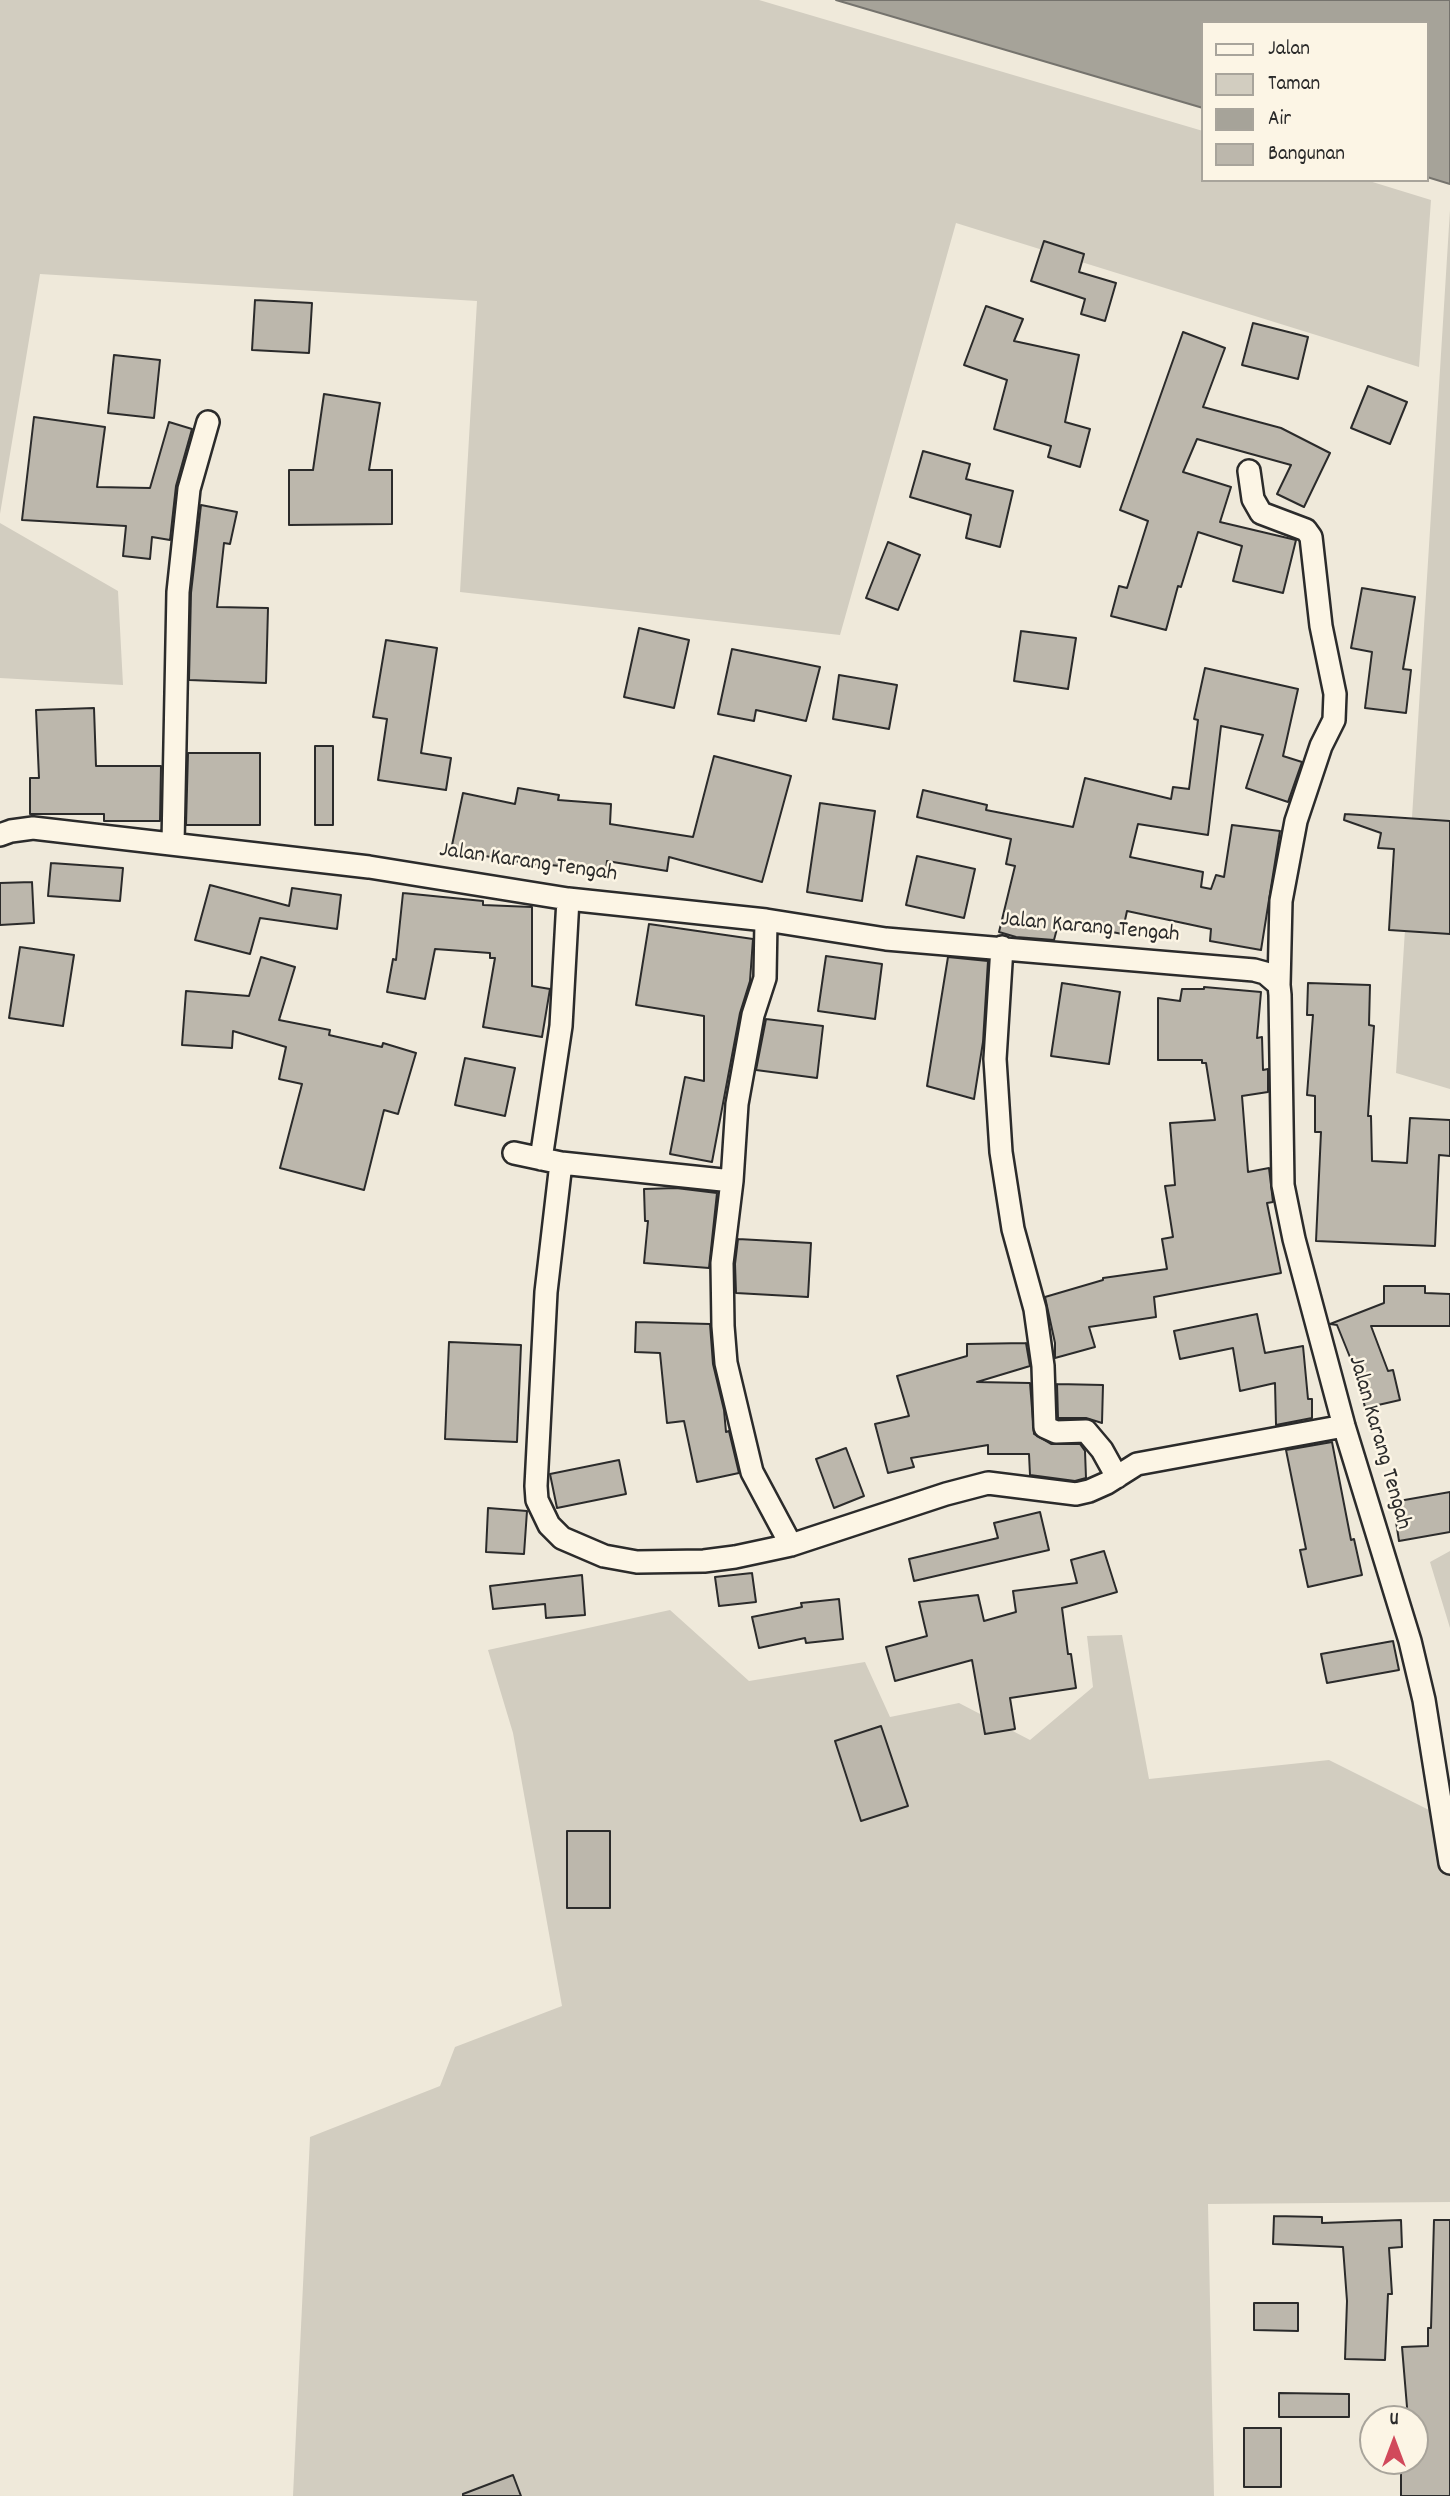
<!DOCTYPE html>
<style>
body{margin:0}
#map{position:relative;width:1450px;height:2496px;overflow:hidden;background:#efe9da;font-family:Dekko,sans-serif}
canvas{display:block}
.legend{position:absolute;left:1201px;top:21px;width:228px;height:161px;box-sizing:border-box;background:#fcf5e5;border:2px solid #a8a49b;margin:0;padding:9px 12px;list-style:none;font-size:21px;color:#2b2b2b}
.legend li{display:flex;align-items:center;gap:14px;height:35px}
.legend b{width:35px;border:2px solid #a8a49b}
.north{position:absolute;left:1359px;top:2405px;width:70px;height:70px;box-sizing:border-box;background:#fcf5e5;border:2px solid #a8a49b;border-radius:50%;rotate:0deg;font-size:19px;font-weight:700;line-height:28px;text-align:center;color:#2b2b2b}
.north::after{content:'';display:block;margin:auto;width:24px;height:32px;background:#d1495b;clip-path:polygon(50% 0,100% 100%,50% 72%,0 100%)}
</style>
<div id="map">
<canvas width="1450" height="2496"></canvas>
<ul class="legend">
<li><b style="height:9px;background:#fcf5e5"></b>Jalan</li>
<li><b style="height:19px;background:#d2cdc0"></b>Taman</li>
<li><b style="height:19px;background:#a6a399"></b>Air</li>
<li><b style="height:19px;background:#bcb7ac"></b>Bangunan</li>
</ul>
<div class="north">U</div>
</div>
<script>
const ctx = document.querySelector('canvas').getContext('2d');
ctx.lineJoin = 'round';
function paint(path, color) {
  ctx.fillStyle = color;
  ctx.fill(path, 'evenodd');
}
function poly(rows) {
  const path = new Path2D();
  for (const r of rows) {
    path.moveTo(r[0], r[1]);
    for (let i = 2; i < r.length; i += 2) path.lineTo(r[i], r[i + 1]);
  }
  return path;
}
function trace(path, color, width, dash) {
  ctx.strokeStyle = color;
  ctx.lineWidth = width;
  ctx.lineCap = dash ? 'butt' : 'round';
  ctx.setLineDash(dash || []);
  ctx.stroke(path);
}
function drawText(font, color, halo, rows, align = 'center') {
  ctx.font = font + ' Dekko,sans-serif';
  ctx.lineWidth = 5;
  ctx.setLineDash([]);
  ctx.textBaseline = 'middle';
  ctx.strokeStyle = halo;
  ctx.fillStyle = color;
  for (const [text, x, y, turn = 0] of rows) {
    ctx.save();
    ctx.translate(x, y);
    ctx.rotate((+turn || 0) * Math.PI / 180);
    ctx.textAlign = isNaN(turn) ? turn : align;
    if (halo) ctx.strokeText(text, 0, 0);
    ctx.fillText(text, 0, 0);
    ctx.restore();
  }
}
const green = poly([
 [0,0,759,0,1203,131,1203,180,1366,180,1431,200,1419,367,956,223,840,635,460,592,477,301,40,274,0,514],
 [1450,210,1450,1089,1396,1073],
 [0,523,118,591,123,685,0,678],
 [1450,1551,1450,1628,1430,1562],
 [670,1610,749,1681,865,1662,890,1717,959,1703,1030,1740,1093,1687,1087,1636,1122,1635,1149,1779,1329,1760,1431,1811,1450,1870,1450,2202,1208,2204,1214,2496,293,2496,310,2137,440,2086,455,2047,562,2006,513,1733,488,1650]
]);
const water = poly([
 [836,0,1450,0,1450,184,1427,177,1427,23,1203,23,1203,108,836,0]
]);
const building = poly([
 [1044,241,1084,254,1079,272,1116,283,1105,321,1081,314,1085,299,1031,281,1044,241],
 [255,300,312,303,309,353,252,350,255,300],
 [986,306,1023,319,1014,341,1079,355,1065,422,1090,429,1080,467,1048,457,1051,446,994,429,1007,380,964,365,986,306],
 [1253,323,1308,337,1298,379,1242,365,1253,323],
 [1183,332,1225,348,1203,407,1281,428,1330,453,1304,507,1277,494,1291,465,1197,439,1183,472,1231,487,1220,522,1296,540,1283,593,1233,581,1242,546,1198,532,1181,587,1178,586,1166,630,1111,616,1119,586,1127,588,1148,521,1120,510,1183,332],
 [114,355,160,360,154,418,108,413,114,355],
 [1368,386,1407,402,1390,444,1351,428,1368,386],
 [324,394,380,403,369,470,392,470,392,524,289,525,289,470,313,470,324,394],
 [34,417,105,427,97,487,150,488,169,422,192,429,176,486,170,540,152,537,150,559,123,556,126,526,22,520,34,417],
 [923,451,970,464,966,479,1013,491,1000,547,966,538,971,515,910,497,923,451],
 [201,505,237,512,230,544,224,543,217,607,268,608,266,683,189,680,191,593,201,505],
 [888,542,920,555,898,610,866,598,888,542],
 [1362,588,1415,597,1403,669,1411,670,1406,713,1365,708,1372,652,1351,648,1362,588],
 [639,628,689,640,674,708,624,697,639,628],
 [1021,631,1076,638,1068,689,1014,681,1021,631],
 [386,640,437,648,421,753,451,758,446,790,378,780,387,719,373,717,386,640],
 [732,649,820,667,806,721,756,710,754,721,718,714,732,649],
 [1205,668,1298,689,1283,756,1302,762,1288,802,1246,788,1263,735,1221,726,1208,835,1138,824,1130,857,1203,872,1201,887,1211,889,1216,875,1224,877,1232,825,1280,831,1261,950,1210,941,1211,929,1127,911,1122,934,1059,921,1054,940,1016,937,999,932,1015,866,1006,864,1011,839,917,817,923,790,987,805,986,810,1073,827,1085,778,1171,799,1173,787,1189,789,1198,720,1194,719,1205,668],
 [839,675,897,685,889,729,833,719,839,675],
 [94,708,96,766,161,766,160,821,104,821,104,814,30,814,30,778,39,778,36,710,94,708],
 [315,746,333,746,333,825,315,825,315,746],
 [188,753,260,753,260,825,186,825,188,753],
 [714,756,791,776,762,882,669,857,667,871,607,861,606,869,548,865,548,867,451,850,463,793,515,804,518,788,559,795,558,800,611,804,610,824,693,837,714,756],
 [820,803,875,811,862,901,807,892,820,803],
 [1345,814,1450,821,1450,934,1389,930,1394,849,1378,848,1381,833,1344,820,1345,814],
 [917,856,975,869,964,918,906,905,917,856],
 [51,863,123,868,120,901,48,896,51,863],
 [32,882,34,923,0,925,0,883,32,882],
 [210,885,289,906,292,888,341,895,337,929,260,918,250,954,195,940,210,885],
 [403,893,483,901,483,905,532,907,532,986,550,989,542,1037,483,1027,495,958,490,958,490,953,435,949,425,999,387,992,393,959,396,960,403,893],
 [649,924,753,939,750,981,740,1013,712,1162,670,1154,685,1077,704,1081,704,1016,636,1005,649,924],
 [20,947,74,955,63,1026,9,1018,20,947],
 [826,956,882,964,875,1019,818,1011,826,956],
 [261,957,295,967,279,1020,330,1030,329,1035,382,1047,383,1043,416,1053,398,1114,384,1110,364,1190,280,1168,302,1084,279,1079,286,1047,233,1031,232,1048,182,1045,186,991,249,996,261,957],
 [948,957,988,961,983,1042,974,1099,927,1086,948,957],
 [1062,983,1120,992,1109,1064,1051,1056,1062,983],
 [1308,983,1370,985,1369,1025,1374,1026,1368,1116,1371,1116,1372,1161,1407,1163,1410,1118,1450,1120,1450,1156,1439,1155,1435,1246,1316,1241,1321,1132,1315,1132,1315,1096,1307,1095,1313,1015,1307,1015,1308,983],
 [1204,987,1261,992,1257,1038,1262,1037,1263,1070,1268,1069,1268,1092,1242,1096,1248,1172,1269,1168,1273,1202,1267,1203,1281,1273,1154,1297,1156,1317,1089,1327,1095,1347,1055,1358,1055,1343,1045,1297,1103,1280,1103,1278,1167,1269,1162,1239,1173,1237,1165,1186,1175,1185,1170,1123,1215,1120,1206,1063,1202,1063,1202,1060,1158,1060,1158,998,1180,1001,1182,989,1204,989,1204,987],
 [766,1019,823,1026,817,1078,756,1070,766,1019],
 [465,1058,515,1068,505,1116,455,1105,465,1058],
 [676,1188,717,1193,709,1268,644,1263,648,1221,645,1221,644,1189,676,1188],
 [738,1239,811,1243,808,1297,736,1293,735,1264,738,1239],
 [1384,1286,1425,1286,1425,1293,1450,1294,1450,1326,1371,1326,1388,1371,1393,1370,1400,1400,1365,1408,1360,1382,1337,1325,1330,1324,1384,1303,1384,1286],
 [1257,1314,1265,1353,1303,1346,1308,1399,1312,1399,1312,1418,1276,1425,1275,1383,1240,1391,1233,1348,1180,1359,1174,1331,1257,1314],
 [636,1322,710,1324,713,1364,724,1410,726,1432,729,1431,739,1473,697,1482,684,1421,667,1423,660,1353,635,1352,636,1322],
 [449,1342,521,1345,517,1442,445,1439,449,1342],
 [1026,1343,1030,1366,977,1382,1030,1383,1034,1434,1051,1444,1080,1444,1085,1451,1086,1478,1075,1481,1030,1475,1029,1454,988,1454,988,1445,911,1458,914,1467,888,1473,875,1424,909,1416,897,1376,967,1356,967,1344,1026,1343],
 [1057,1384,1103,1385,1102,1423,1086,1418,1058,1418,1057,1384],
 [1332,1442,1351,1540,1354,1539,1362,1575,1308,1587,1300,1550,1306,1549,1286,1450,1332,1442],
 [846,1448,864,1496,834,1508,816,1459,846,1448],
 [619,1460,626,1494,557,1508,550,1474,619,1460],
 [1450,1492,1450,1532,1399,1541,1393,1502,1450,1492],
 [488,1508,527,1511,524,1554,486,1552,488,1508],
 [1040,1512,1049,1550,914,1581,909,1559,998,1538,994,1523,1040,1512],
 [1104,1551,1117,1592,1062,1608,1068,1654,1071,1654,1076,1688,1010,1698,1015,1729,985,1734,972,1660,895,1681,886,1647,927,1636,919,1602,978,1595,984,1621,1016,1612,1013,1591,1077,1583,1071,1560,1104,1551],
 [752,1573,756,1602,719,1606,715,1577,752,1573],
 [582,1575,585,1615,546,1618,545,1604,493,1609,490,1586,582,1575],
 [839,1599,843,1639,806,1643,805,1638,759,1648,752,1617,802,1607,801,1603,839,1599],
 [1393,1641,1399,1670,1327,1683,1321,1654,1393,1641],
 [881,1726,908,1806,861,1821,835,1741,881,1726],
 [567,1831,610,1831,610,1908,567,1908,567,1831],
 [1274,2216,1322,2217,1322,2223,1401,2220,1402,2247,1389,2248,1392,2294,1388,2294,1385,2360,1345,2359,1347,2301,1343,2247,1273,2244,1274,2216],
 [1434,2220,1450,2220,1450,2496,1401,2496,1401,2461,1415,2461,1415,2419,1408,2419,1402,2347,1428,2346,1428,2328,1431,2328,1434,2220],
 [1254,2303,1298,2303,1298,2331,1254,2330,1254,2303],
 [1279,2393,1349,2394,1349,2417,1279,2417,1279,2393],
 [1244,2428,1281,2428,1281,2487,1244,2487,1244,2428],
 [513,2475,521,2496,463,2496,463,2494,513,2475]
]);
const street = poly([
 [1249,471,1253,499,1261,513,1306,530,1311,537,1321,626,1335,694,1334,720,1321,746,1296,821,1281,901,1279,985],
 [0,835,11,831,33,828,369,867,568,899,766,920,886,939,1254,970,1265,973,1279,985,1280,995,1283,1185,1294,1239,1344,1426,1410,1641,1424,1700,1450,1863],
 [173,844,178,592,189,489,208,422],
 [766,920,765,978,753,1015,737,1104,732,1181,722,1263,723,1326,726,1363,752,1472,791,1545],
 [1002,947,995,1059,1001,1152,1013,1229,1035,1309,1043,1366,1045,1427,1056,1432,1086,1431,1102,1450,1117,1477],
 [514,1153,561,1163,732,1181],
 [541,1159,561,1026,568,899],
 [561,1163,546,1292,536,1486,537,1500,549,1525,562,1538,604,1556,637,1562,704,1561,735,1557,791,1545,946,1494,988,1483,1076,1494,1089,1491,1107,1483,1137,1464,1344,1426]
]);
const streetNames = [
 ["Jalan Karang Tengah",528,864,8],
 ["Jalan Karang Tengah",1090,929,5],
 ["Jalan Karang Tengah",1378,1443,74]
];
paint(green, '#d2cdc0');
paint(water, '#a6a399');
trace(water, '#75736d', 2);
paint(building, '#bcb7ac');
trace(building, '#2b2b2b', 2);
trace(street, '#2b2b2b', 26);
trace(street, '#fcf5e5', 21);
drawText('23px', '#2b2b2b', '#fcf5e5', streetNames);
</script>
